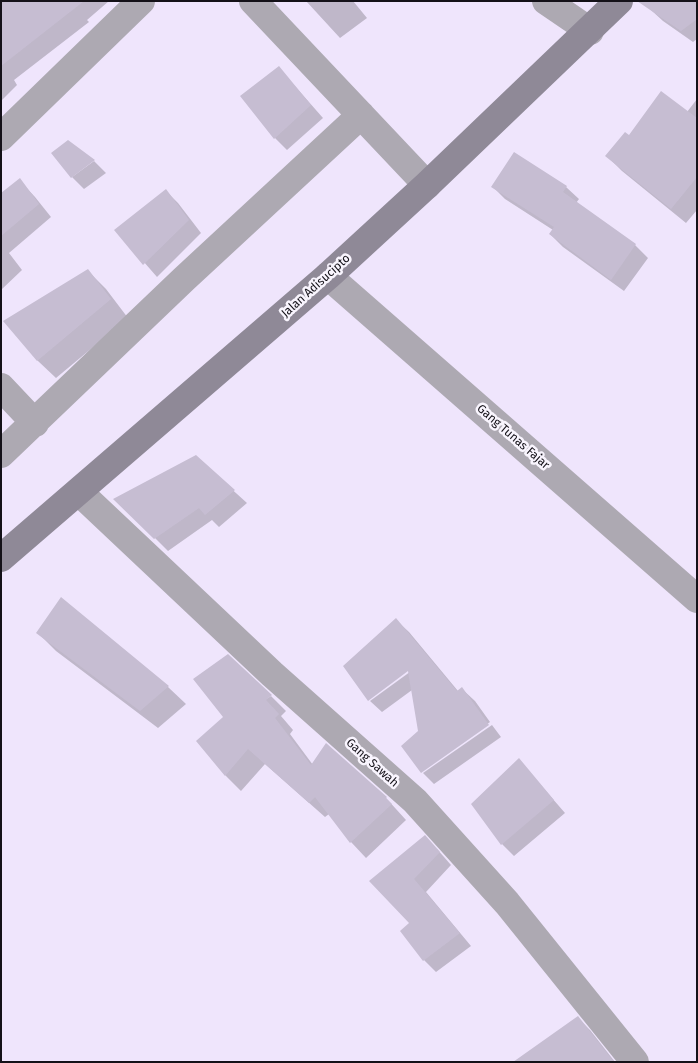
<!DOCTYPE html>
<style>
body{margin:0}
#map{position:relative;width:698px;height:1063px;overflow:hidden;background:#efe5fc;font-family:"Fira Sans",sans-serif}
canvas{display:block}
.frame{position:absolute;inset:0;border:2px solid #141118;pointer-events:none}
</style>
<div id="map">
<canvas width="698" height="1063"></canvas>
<div class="frame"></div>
</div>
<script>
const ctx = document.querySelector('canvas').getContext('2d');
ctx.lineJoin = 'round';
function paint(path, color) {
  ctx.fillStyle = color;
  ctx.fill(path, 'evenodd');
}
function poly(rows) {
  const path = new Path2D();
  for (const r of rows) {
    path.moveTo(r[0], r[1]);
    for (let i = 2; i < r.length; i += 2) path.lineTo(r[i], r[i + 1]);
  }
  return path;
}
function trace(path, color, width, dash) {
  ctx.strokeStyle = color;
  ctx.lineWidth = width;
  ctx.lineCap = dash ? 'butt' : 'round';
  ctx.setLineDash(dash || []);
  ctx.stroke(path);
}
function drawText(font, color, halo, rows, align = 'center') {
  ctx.font = font + ' "Fira Sans",sans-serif';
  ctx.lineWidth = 5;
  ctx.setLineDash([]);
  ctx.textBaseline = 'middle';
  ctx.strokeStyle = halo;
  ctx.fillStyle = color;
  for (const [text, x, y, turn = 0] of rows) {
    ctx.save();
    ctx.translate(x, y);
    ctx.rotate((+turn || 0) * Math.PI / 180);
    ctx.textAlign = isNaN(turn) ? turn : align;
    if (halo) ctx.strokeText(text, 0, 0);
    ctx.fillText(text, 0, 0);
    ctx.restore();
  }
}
const shadow = poly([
 [4,1,109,1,87,20,89,22,14,80,17,85,1,101,1,25],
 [306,1,353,1,367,18,340,38],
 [697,1,697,39,693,42,663,21,651,10],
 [279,68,323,118,287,150,275,138],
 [697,99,697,210,686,223,622,171,607,156,630,137,687,112],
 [94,161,106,173,84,189,72,177],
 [23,184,35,197,51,217,9,253,22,270,1,290,1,203],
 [493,187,566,187,579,199,576,203,635,245,648,258,624,291,563,247,550,234,553,230,505,199],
 [166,191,178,203,201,233,157,277,116,230],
 [88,271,106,289,128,318,56,378,38,361,5,321],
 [196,457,247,503,219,527,212,520,168,551,116,499],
 [396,620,409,632,458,691,462,689,475,701,490,722,422,771,419,732,412,690,382,712,370,701,414,669],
 [38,633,168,687,186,704,158,728,56,651],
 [271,696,286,711,281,716,293,730,290,734,313,765,386,798,406,820,366,858,351,842,329,814,325,817,265,764,241,791,226,776,197,741],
 [492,725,501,737,434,784,423,773],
 [519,760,565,813,514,856,502,844],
 [437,849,451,865,426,892,471,946,436,972,424,960,411,924,371,881],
 [578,1018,590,1030,615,1062,517,1062]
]);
const building = poly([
 [1,1,84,1,1,66],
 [637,1,697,1,697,19,681,31],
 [279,66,311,105,274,139,240,96],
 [661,91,697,118,697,177,671,209,605,156,625,132,629,135],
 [68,140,95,160,71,178,51,153],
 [514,152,567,186,563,192,636,244,611,280,549,234,554,227,491,187],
 [20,178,39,204,1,236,1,193],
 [166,189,189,220,143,265,114,230],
 [88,269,111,299,37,361,3,321],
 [196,455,235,490,205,515,199,508,154,539,113,499],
 [61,597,169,686,140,711,36,633],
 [396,618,457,691,462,687,489,725,421,773,401,746,418,731,408,671,368,701,343,666],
 [228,654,272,695,266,700,279,714,275,718,311,765,326,743,387,797,386,798,392,804,350,843,315,797,309,803,248,749,225,776,196,741,223,717,193,679],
 [519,758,554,800,501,845,471,804],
 [425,835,440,852,414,879,460,933,423,961,400,931,409,923,369,881],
 [578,1016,614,1062,513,1062]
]);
const minor = poly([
 [253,1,427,185],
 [546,1,590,31],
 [1,137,141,1],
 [328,276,697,599],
 [1,387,35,423],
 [1,454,184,279,361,115],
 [79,492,272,674,415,801,507,903,635,1062]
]);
const secondary = poly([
 [1,558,328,276,427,185,619,1]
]);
const streetNames = [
 ["Jalan Adisucipto",316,286,-42],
 ["Gang Tunas Fajar",513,437,41],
 ["Gang Sawah",372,763,42]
];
paint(shadow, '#0003');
paint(building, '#c6bdd2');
trace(minor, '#ada9b2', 28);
trace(secondary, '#8f8997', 28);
drawText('12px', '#141118', '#f9f5fe', streetNames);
</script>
